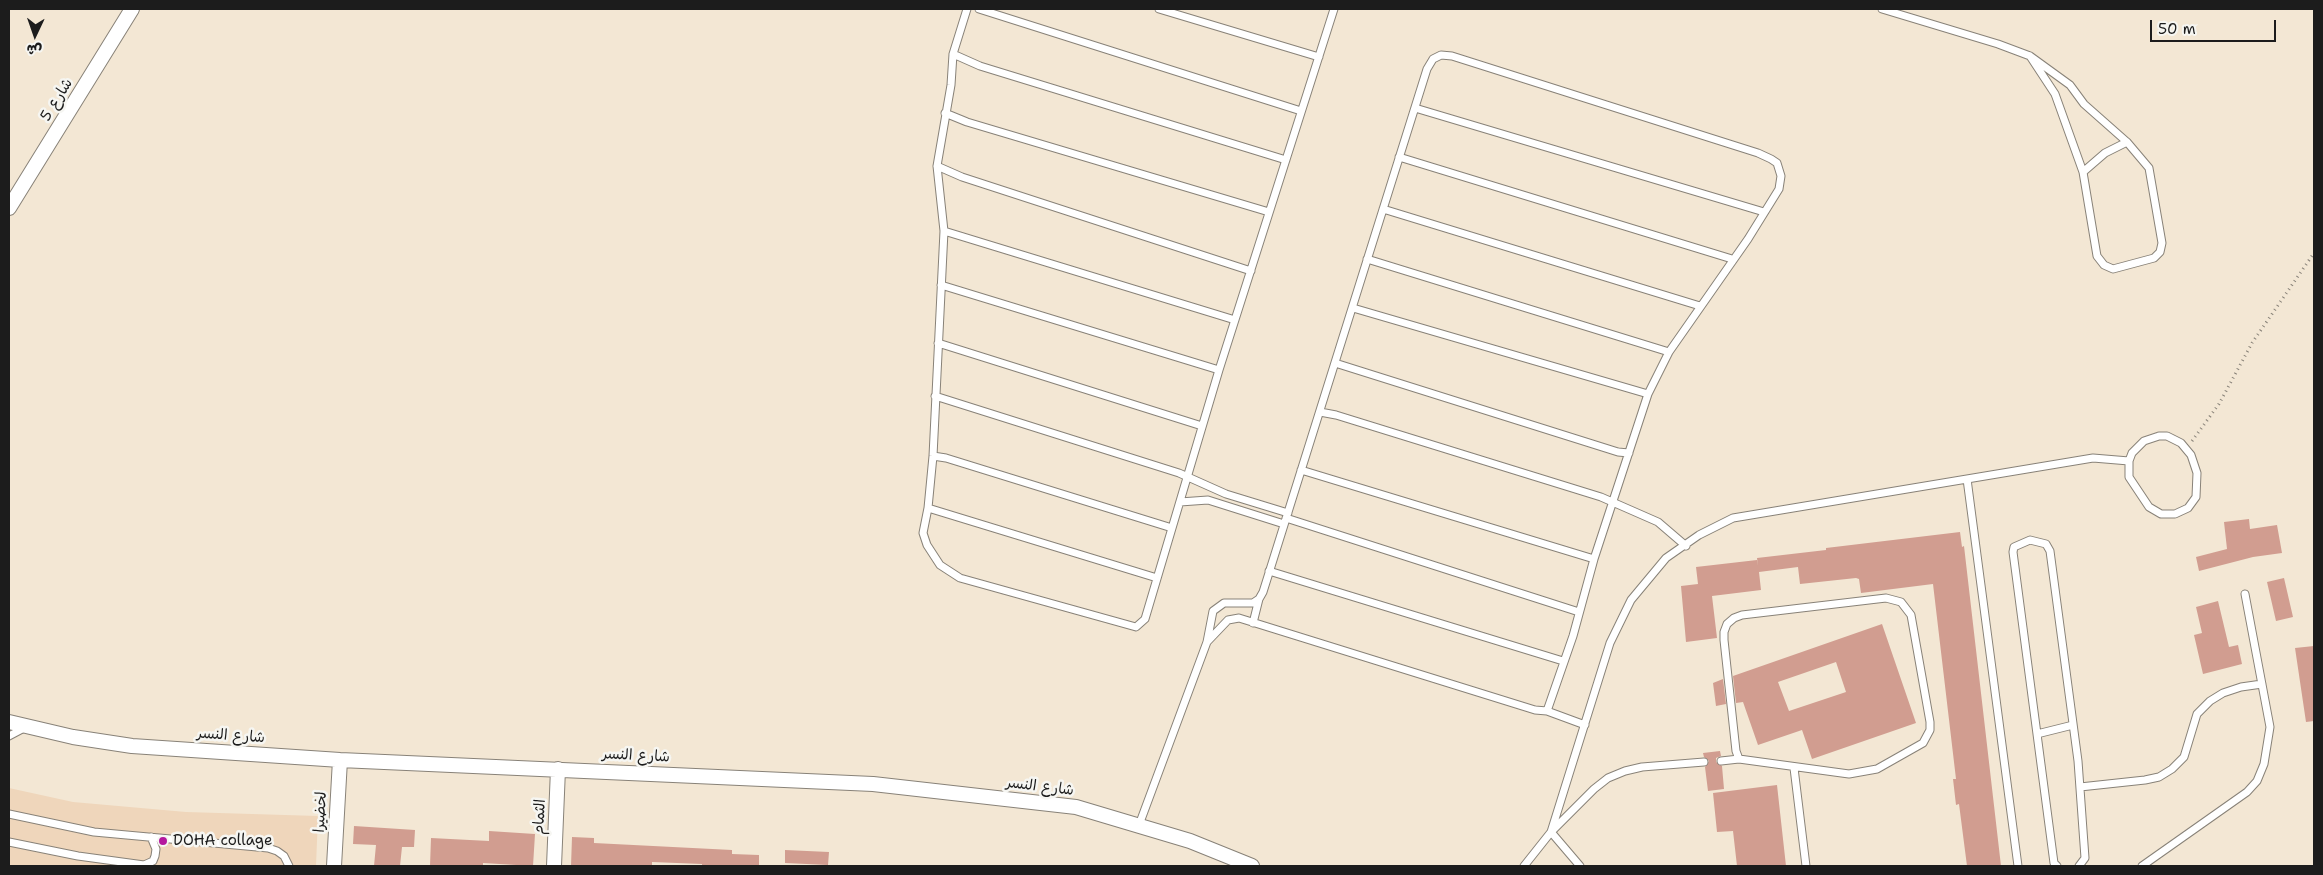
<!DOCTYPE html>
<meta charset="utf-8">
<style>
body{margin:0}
#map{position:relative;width:2323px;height:875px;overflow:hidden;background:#f3e7d4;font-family:"Shantell Sans","Playpen Sans Arabic",sans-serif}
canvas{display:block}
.frame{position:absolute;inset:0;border:10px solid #1c1c1c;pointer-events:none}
.north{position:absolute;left:10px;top:10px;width:50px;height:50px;-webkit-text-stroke:4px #f6f6f2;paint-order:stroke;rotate:183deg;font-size:14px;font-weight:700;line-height:20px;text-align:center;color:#1c1c1c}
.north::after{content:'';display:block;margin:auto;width:18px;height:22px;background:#1c1c1c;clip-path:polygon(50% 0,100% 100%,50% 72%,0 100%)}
.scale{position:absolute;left:2150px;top:20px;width:126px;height:22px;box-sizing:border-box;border:2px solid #1c1c1c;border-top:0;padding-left:6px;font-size:15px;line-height:18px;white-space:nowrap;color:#1c1c1c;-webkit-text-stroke:4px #f6f6f2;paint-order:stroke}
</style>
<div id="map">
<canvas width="2323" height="875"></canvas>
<div class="frame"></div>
<div class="north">ش</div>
<div class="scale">50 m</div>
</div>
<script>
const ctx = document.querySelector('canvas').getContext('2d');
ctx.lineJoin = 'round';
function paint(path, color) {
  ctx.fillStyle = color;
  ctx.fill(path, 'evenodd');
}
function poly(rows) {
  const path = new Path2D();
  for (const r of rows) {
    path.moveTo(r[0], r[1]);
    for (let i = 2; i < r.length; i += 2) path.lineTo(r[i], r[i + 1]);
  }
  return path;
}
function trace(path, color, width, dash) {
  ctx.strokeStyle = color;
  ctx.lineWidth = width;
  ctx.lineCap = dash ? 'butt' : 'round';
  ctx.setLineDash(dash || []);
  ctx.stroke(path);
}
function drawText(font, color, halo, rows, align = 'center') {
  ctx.font = font + ' "Shantell Sans","Playpen Sans Arabic",sans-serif';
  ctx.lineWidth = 5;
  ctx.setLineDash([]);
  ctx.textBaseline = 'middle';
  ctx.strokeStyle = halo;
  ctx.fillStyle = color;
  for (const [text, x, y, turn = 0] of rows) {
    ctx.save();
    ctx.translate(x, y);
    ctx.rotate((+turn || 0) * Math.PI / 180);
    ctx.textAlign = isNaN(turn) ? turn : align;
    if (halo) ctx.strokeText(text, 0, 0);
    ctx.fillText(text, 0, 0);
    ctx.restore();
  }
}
const built = poly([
 [9,788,73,802,186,812,318,816,316,866,9,866]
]);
const building = poly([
 [2249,519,2250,529,2277,525,2282,553,2253,557,2199,571,2196,557,2227,549,2224,522],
 [1960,532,1962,547,1964,546,2001,866,1967,866,1959,804,1956,805,1953,779,1956,779,1933,584,1861,593,1859,579,1856,578,1800,584,1798,567,1759,572,1761,590,1712,596,1717,638,1686,642,1681,586,1698,584,1696,567,1757,560,1758,566,1757,558,1826,550,1826,548],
 [2284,578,2293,617,2276,621,2267,582],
 [2218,601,2229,647,2238,645,2242,664,2203,674,2194,635,2202,633,2196,607],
 [1882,624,1916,723,1812,759,1802,730,1758,745,1743,702,1736,703,1733,676],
 [1836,662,1846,692,1789,711,1778,682],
 [2314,646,2314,721,2306,722,2295,648],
 [1723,679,1726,704,1716,706,1713,683],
 [1720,751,1721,756,1716,758,1716,762,1722,766,1724,789,1708,791,1705,767,1709,761,1704,757,1703,753],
 [1777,785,1786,866,1737,866,1733,831,1717,832,1713,793],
 [354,826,415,830,414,847,402,847,400,866,374,866,376,845,353,844],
 [489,831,535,834,533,866,483,863,483,866,430,866,431,838,489,841],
 [572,837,594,838,594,843,732,850,732,854,759,855,759,866,702,866,702,864,652,862,652,866,571,866],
 [785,850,829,852,828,865,785,863]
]);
const path = poly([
 [2192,441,2219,404,2252,343,2314,253]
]);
const lane = poly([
 [967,9,953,54,951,85,937,166,944,231,933,456,928,508,923,533,927,545,940,565,960,578,1136,627,1145,619,1219,370,1334,9],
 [979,9,1301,111],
 [1159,9,1319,57],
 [1882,9,1998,44,2030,56,2070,85,2084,104,2127,142,2149,168,2162,243,2160,252,2154,258,2113,269,2104,265,2097,256,2083,172,2055,94,2030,56],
 [953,54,980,66,1286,160],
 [1415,108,1764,212],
 [945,113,967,122,1269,212],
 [1399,157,1732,259],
 [937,166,962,177,1251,271],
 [2083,172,2105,153,2127,142],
 [1383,209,1700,306],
 [944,231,1235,320],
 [1367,259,1669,352],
 [941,285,1219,370],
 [1353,308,1648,394],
 [938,343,1202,426],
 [1335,363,1618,452,1629,453],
 [935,396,1179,473,1226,494,1288,513],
 [1320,412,1336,415,1601,497,1658,522,1686,546],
 [2159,436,2167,436,2181,443,2191,455,2197,473,2196,497,2188,508,2175,514,2161,514,2149,507,2129,477,2129,461,2132,453,2144,441,2159,436],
 [933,456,946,458,1172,528],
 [1301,470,1594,559],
 [1967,479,2018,866],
 [1180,502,1208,500,1284,524],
 [928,508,1157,578],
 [1286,518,1579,612],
 [1269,571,1563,661],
 [1886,598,1901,602,1911,615,1930,722,1930,730,1923,743,1877,769,1849,774,1739,759,1736,751,1724,640,1724,632,1727,624,1734,618,1742,615,1886,598],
 [1253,623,1259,599],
 [1207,642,1228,620,1239,618,1535,710,1547,711,1585,725],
 [2037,734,2073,725],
 [9,736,26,727],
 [1721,761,1739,759],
 [1794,768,1806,866],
 [2080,787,2145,780,2159,777,2172,769,2184,757,2197,714,2210,701,2223,693,2241,687,2262,684],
 [9,814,94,832,268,848,277,851,284,856,289,866],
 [1139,825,1207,642,1213,611,1224,603,1253,603,1259,599,1263,592,1427,69,1433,59,1441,55,1452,56,1758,153,1771,159,1777,163,1781,176,1779,189,1748,239,1669,352,1648,394,1594,559,1573,636,1547,711],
 [9,842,78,856,144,865,153,861,155,856,156,849,151,837],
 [1524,866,1551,832,1594,789,1608,778,1625,771,1642,767,1704,762],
 [1580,866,1551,832,1610,643,1631,600,1666,558,1699,535,1733,518,2093,458,2129,461],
 [2057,866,2054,863,2013,552,2014,547,2030,540,2046,544,2050,551,2078,761,2085,858,2079,866],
 [2142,866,2247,792,2257,781,2264,764,2270,727,2245,594]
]);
const street = poly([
 [9,208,132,9],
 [9,722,73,737,132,746,340,760,873,784,1076,807,1190,841,1252,866],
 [334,866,340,760],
 [554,866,558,769]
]);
const markers = [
 [163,841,5,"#b5179e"]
];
const streetNames = [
 ["شارع 5",57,100,-58],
 ["شارع النسر",231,736,4],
 ["شارع النسر",636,756,3],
 ["شارع النسر",1040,787,7],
 ["لخضيرا",321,812,-87],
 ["الثمام",540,817,-87]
];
const poiNames = [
 ["DOHA collage",173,841]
];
paint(built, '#efd6bb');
paint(building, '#d19d90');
trace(lane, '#888278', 9);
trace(street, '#888278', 16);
trace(path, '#888278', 3, [1, 4]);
trace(lane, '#fff', 7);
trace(street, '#fff', 14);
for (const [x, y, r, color] of markers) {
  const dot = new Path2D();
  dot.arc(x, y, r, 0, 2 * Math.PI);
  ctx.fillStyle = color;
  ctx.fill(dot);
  trace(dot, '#f6f6f2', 2);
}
drawText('15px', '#1c1c1c', '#f6f6f2', streetNames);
drawText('15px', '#1c1c1c', '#f6f6f2', poiNames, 'left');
</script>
